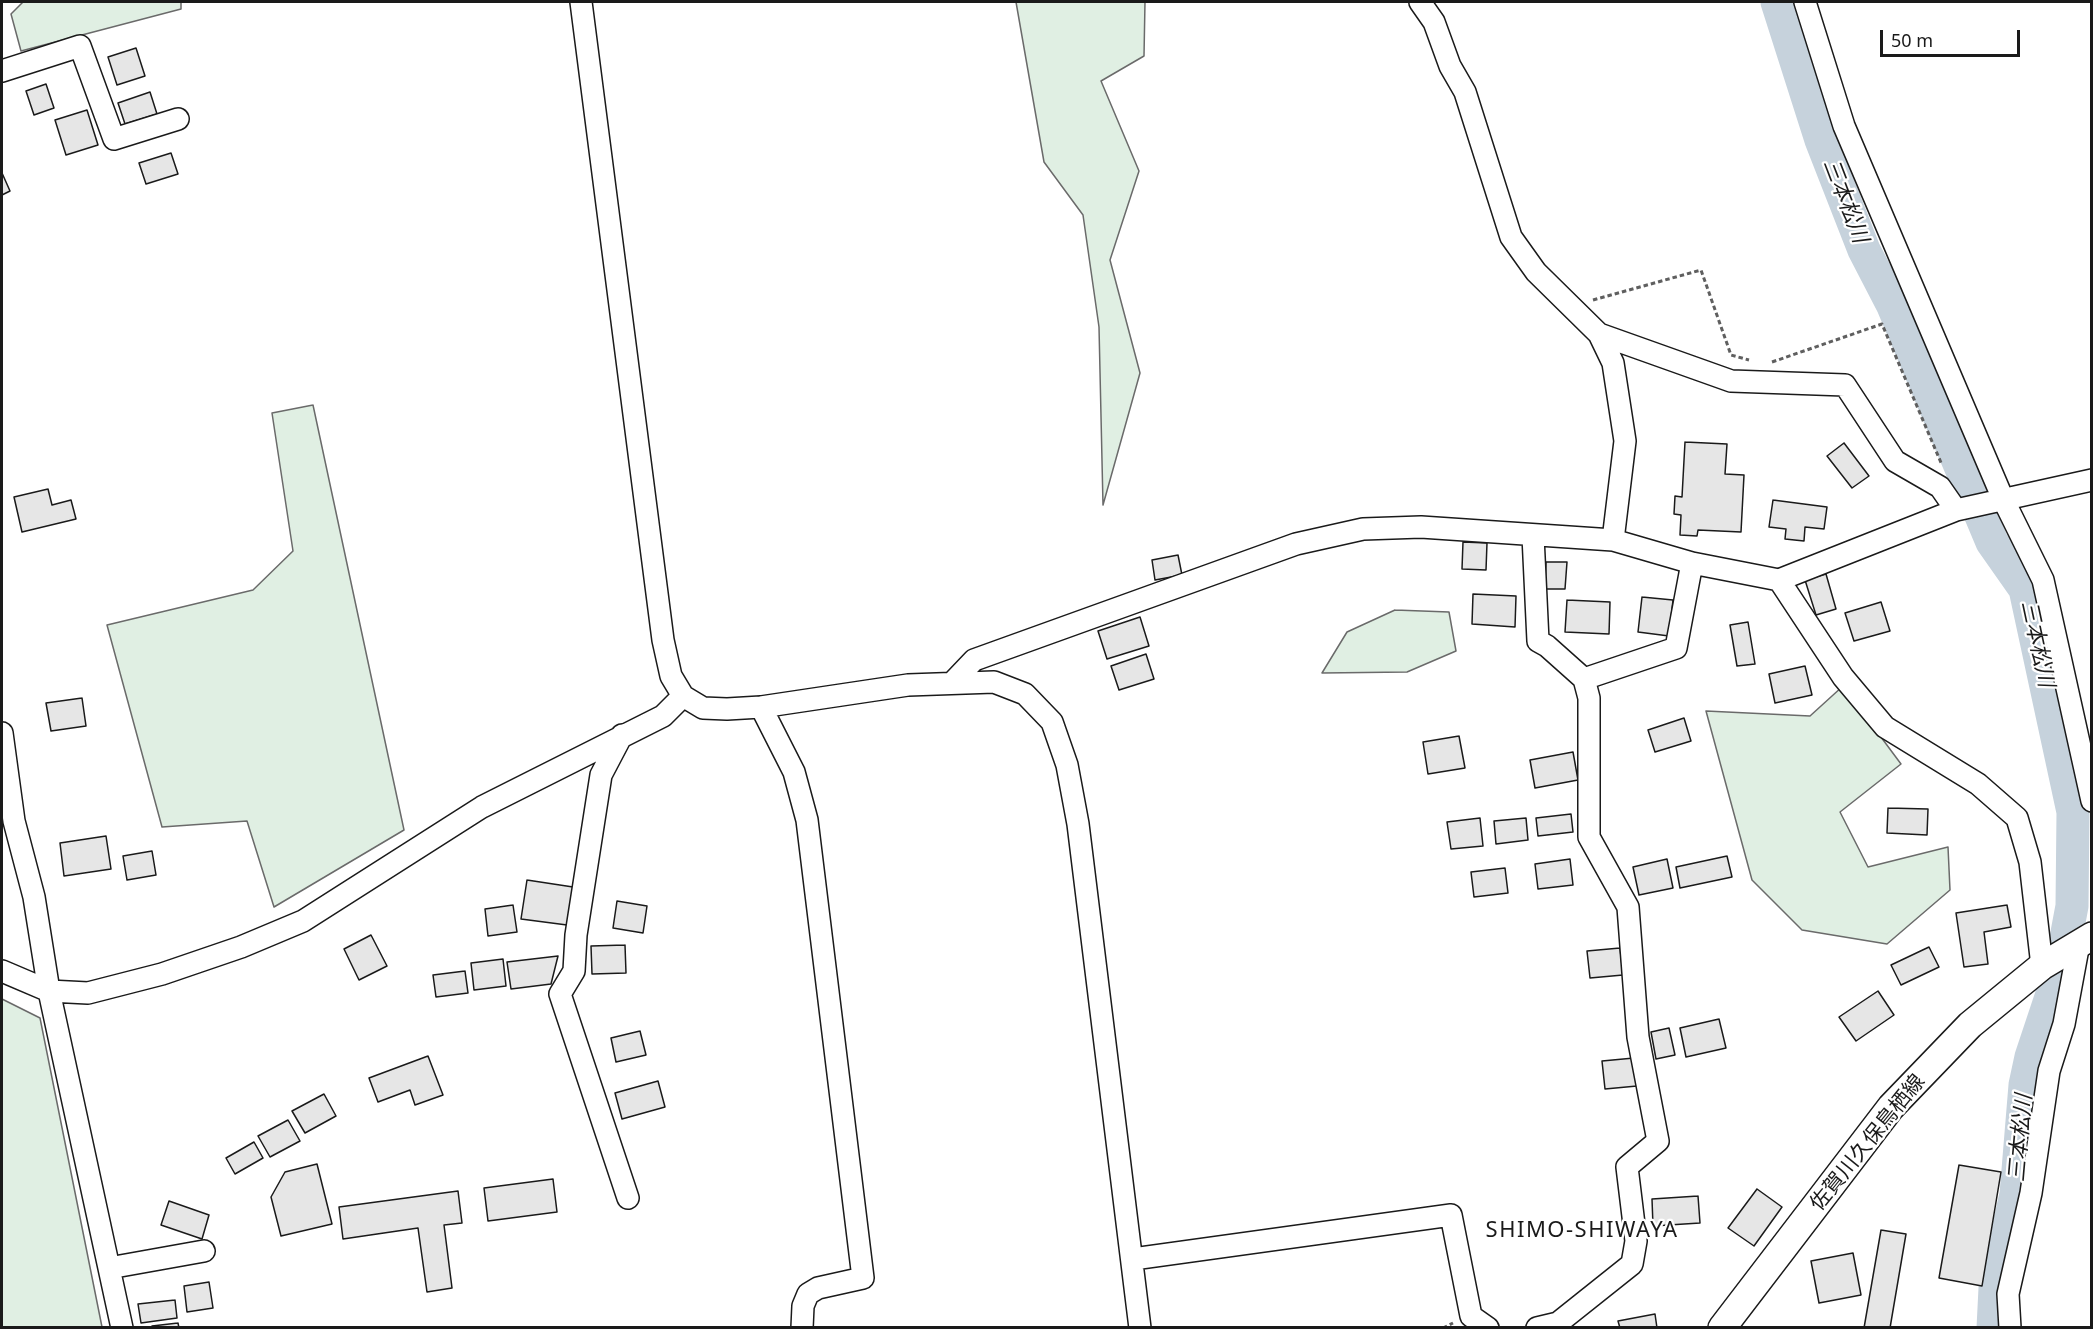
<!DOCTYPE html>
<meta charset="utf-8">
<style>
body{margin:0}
#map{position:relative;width:2093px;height:1329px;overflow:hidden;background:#fff;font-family:"Noto Sans",sans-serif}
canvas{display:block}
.frame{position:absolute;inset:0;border:3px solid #1a1a1a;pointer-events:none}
.scale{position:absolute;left:1880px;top:30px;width:140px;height:27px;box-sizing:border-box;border:3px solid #1a1a1a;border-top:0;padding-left:8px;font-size:18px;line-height:21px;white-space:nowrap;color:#1a1a1a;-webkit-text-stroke:4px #fff;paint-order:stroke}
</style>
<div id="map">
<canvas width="2093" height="1329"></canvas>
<div class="frame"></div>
<div class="scale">50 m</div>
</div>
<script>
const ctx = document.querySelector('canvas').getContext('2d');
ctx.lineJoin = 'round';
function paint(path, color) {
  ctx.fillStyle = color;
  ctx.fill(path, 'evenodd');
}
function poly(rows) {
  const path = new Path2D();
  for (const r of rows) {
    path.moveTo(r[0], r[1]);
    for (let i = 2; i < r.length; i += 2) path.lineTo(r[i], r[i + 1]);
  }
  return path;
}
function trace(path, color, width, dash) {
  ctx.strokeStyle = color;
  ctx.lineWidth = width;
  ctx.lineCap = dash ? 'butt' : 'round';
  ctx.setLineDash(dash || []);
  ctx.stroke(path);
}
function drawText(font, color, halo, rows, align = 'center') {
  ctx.font = font + ' "Noto Sans","Noto Sans JP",sans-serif';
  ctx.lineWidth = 4.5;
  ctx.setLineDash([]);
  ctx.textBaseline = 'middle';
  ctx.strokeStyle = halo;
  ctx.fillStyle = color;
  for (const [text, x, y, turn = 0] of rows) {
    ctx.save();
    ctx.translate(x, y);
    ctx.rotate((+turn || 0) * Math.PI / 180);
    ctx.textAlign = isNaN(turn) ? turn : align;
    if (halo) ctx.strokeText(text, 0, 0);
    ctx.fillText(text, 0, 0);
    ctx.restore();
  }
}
const green = poly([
 [23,2,181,2,181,9,21,51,11,14,23,2],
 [1016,2,1145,2,1144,56,1101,81,1139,171,1110,260,1140,373,1103,505,1099,327,1083,215,1044,162,1016,2],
 [313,405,404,830,274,907,247,821,162,827,107,625,253,590,293,551,272,413,313,405],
 [1395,610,1449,612,1456,651,1407,672,1322,673,1347,632,1395,610],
 [1843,686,1901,764,1840,812,1868,867,1948,847,1950,890,1887,944,1802,930,1752,880,1706,711,1810,716,1843,686],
 [2,999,40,1018,102,1327,2,1327,2,999]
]);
const river = poly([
 [1777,2,1821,140,1864,250,1893,306,1992,542,2025,589,2073,812,2072,906,2060,970,2031,1057,2025,1085,2016,1194,1995,1288,1993,1328]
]);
const building = poly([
 [136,48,145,76,117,85,108,57,136,48],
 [46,84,54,108,34,115,26,91,46,84],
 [150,92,157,114,125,124,118,103,150,92],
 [87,110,98,145,66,155,55,120,87,110],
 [171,153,178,174,146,184,139,163,171,153],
 [2,173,10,191,2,195,2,173],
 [1685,442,1727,444,1725,474,1744,475,1741,532,1698,530,1697,536,1680,535,1681,515,1674,514,1675,496,1682,497,1685,442],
 [1844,443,1869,476,1852,488,1827,456,1844,443],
 [48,489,52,505,71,500,76,519,22,532,14,497,48,489],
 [1773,500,1827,507,1824,529,1805,527,1804,541,1785,539,1786,529,1769,527,1773,500],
 [1463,542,1487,543,1486,570,1462,569,1463,542],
 [1178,555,1182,575,1155,580,1152,560,1178,555],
 [1546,562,1567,562,1565,589,1545,589,1546,562],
 [1826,574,1836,609,1816,615,1805,580,1826,574],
 [1473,594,1516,596,1515,627,1472,624,1473,594],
 [1642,597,1673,600,1669,636,1638,632,1642,597],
 [1567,600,1610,602,1609,634,1565,632,1567,600],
 [1881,602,1890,631,1854,641,1845,613,1881,602],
 [1140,617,1149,646,1107,659,1098,631,1140,617],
 [1748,622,1755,664,1737,666,1730,625,1748,622],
 [1146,654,1154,679,1119,690,1111,666,1146,654],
 [1805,666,1812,695,1775,703,1769,674,1805,666],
 [82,698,86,726,51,731,46,703,82,698],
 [1684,718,1691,741,1655,752,1648,730,1684,718],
 [1459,736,1465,768,1428,774,1423,742,1459,736],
 [1573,752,1578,780,1535,788,1530,760,1573,752],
 [1888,808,1928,809,1927,835,1887,833,1888,808],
 [1571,814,1573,832,1538,836,1536,818,1571,814],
 [1480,818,1483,846,1451,849,1447,822,1480,818],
 [1526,818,1528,840,1496,844,1494,821,1526,818],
 [106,836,111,869,64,876,60,843,106,836],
 [152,851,156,875,127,880,123,856,152,851],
 [1727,856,1732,877,1680,888,1676,867,1727,856],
 [1570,859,1573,885,1538,889,1535,864,1570,859],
 [1667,859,1673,888,1639,895,1633,867,1667,859],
 [1505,868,1508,893,1474,897,1471,872,1505,868],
 [527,880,573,887,567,925,521,919,527,880],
 [617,901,647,906,643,933,613,928,617,901],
 [513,905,517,932,488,936,485,909,513,905],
 [2007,905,2011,927,1984,932,1988,964,1964,967,1956,913,2007,905],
 [371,935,387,966,359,980,344,949,371,935],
 [625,945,626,973,592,974,591,946,625,945],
 [1929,947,1939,967,1901,985,1891,965,1929,947],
 [1620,948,1623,975,1590,978,1587,951,1620,948],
 [558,956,551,984,511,989,507,962,558,956],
 [503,959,506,986,474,990,471,963,503,959],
 [465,971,468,993,436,997,433,975,465,971],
 [1878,991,1894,1015,1856,1041,1839,1017,1878,991],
 [1719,1019,1726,1048,1686,1057,1680,1028,1719,1019],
 [1669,1028,1675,1055,1656,1059,1651,1032,1669,1028],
 [640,1031,646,1055,616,1062,611,1038,640,1031],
 [428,1056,443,1095,415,1105,410,1090,378,1102,369,1078,428,1056],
 [1634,1058,1637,1086,1605,1089,1602,1061,1634,1058],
 [658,1081,665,1107,622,1119,615,1093,658,1081],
 [324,1094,336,1116,305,1133,292,1111,324,1094],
 [288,1120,300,1141,270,1157,258,1136,288,1120],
 [254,1142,263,1158,235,1174,226,1158,254,1142],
 [317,1164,332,1224,281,1236,271,1197,285,1172,317,1164],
 [1959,1165,2001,1172,1982,1286,1939,1278,1959,1165],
 [553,1179,557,1212,488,1221,484,1188,553,1179],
 [1757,1189,1782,1207,1754,1246,1728,1228,1757,1189],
 [458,1191,462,1223,444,1225,452,1288,427,1292,418,1228,343,1239,339,1207,458,1191],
 [1698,1196,1700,1223,1653,1226,1652,1199,1698,1196],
 [169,1201,209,1215,202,1239,161,1225,169,1201],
 [1881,1230,1906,1234,1890,1328,1864,1328,1881,1230],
 [1853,1253,1861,1295,1819,1303,1811,1261,1853,1253],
 [209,1282,213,1308,187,1312,184,1286,209,1282],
 [175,1300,177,1318,141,1323,138,1304,175,1300],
 [1655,1314,1657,1328,1620,1328,1618,1321,1655,1314],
 [178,1323,179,1328,152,1328,152,1326,178,1323]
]);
const path = poly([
 [1593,300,1701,270,1731,355,1749,360],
 [1772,362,1882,324,1942,465],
 [1443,1328,1453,1323]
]);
const minor = poly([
 [581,2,663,640,671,676,683,696,703,708,727,709,761,707,908,685,994,682,1025,694,1052,722,1067,765,1078,824,1140,1328],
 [1420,2,1434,22,1450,66,1465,92,1511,237,1536,272,1599,334,1613,363,1625,441,1613,540],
 [1805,2,1844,126,2003,499,2043,580,2092,801],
 [2,71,80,46,114,139,178,119],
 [1599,334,1731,381,1845,385,1895,461,1940,487,1956,510],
 [1533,536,1538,641,1547,646,1584,679,1589,698,1589,837,1628,907,1638,1037,1658,1141,1627,1167,1636,1241,1632,1264,1558,1323,1537,1328],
 [1779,580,1956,510,2092,480],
 [1584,679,1676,648,1692,563],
 [953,682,974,660,1296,544,1363,529,1421,527,1613,540,1692,563,1779,580,1843,677,1885,727,1978,784,2017,818,2030,862,2042,966],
 [761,707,794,772,807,820,863,1278,818,1288,808,1294,803,1306,802,1328],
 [2,733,14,821,34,897,49,991,122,1328],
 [622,735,601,775,576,935,574,971,560,994,628,1198],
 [2,971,49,991,88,993,162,974,241,947,303,921,482,807,663,716,683,696],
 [1133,1259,1451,1215,1471,1316,1488,1328],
 [109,1268,204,1251],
 [2010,1328,2008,1294,2031,1193,2049,1071,2064,1024,2079,943]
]);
const major = poly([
 [1722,1328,1891,1107,1970,1025,2042,966,2092,936]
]);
const streetNames = [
 ["佐賀川久保鳥栖線",1868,1143,-51]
];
const waterNames = [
 ["三本松川",1845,201,69],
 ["三本松川",2037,644,78],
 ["三本松川",2021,1138,-85]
];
const neighbourhoodNames = [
 ["SHIMO-SHIWAYA",1582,1231]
];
paint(green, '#e0efe3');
trace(green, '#6a6a6a', 1.5);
trace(river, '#c6d2dc', 33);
paint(building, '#e6e6e6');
trace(building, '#1a1a1a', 1.5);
trace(minor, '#1a1a1a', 24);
trace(major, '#1a1a1a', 30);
trace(path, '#5f5f5f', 3, [4.5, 3]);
trace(minor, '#fff', 21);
trace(major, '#fff', 27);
drawText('21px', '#1a1a1a', '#fff', streetNames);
drawText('italic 22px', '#1a1a1a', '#fff', waterNames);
ctx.letterSpacing = '1.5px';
drawText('22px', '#1a1a1a', '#fff', neighbourhoodNames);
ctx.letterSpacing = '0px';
</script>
